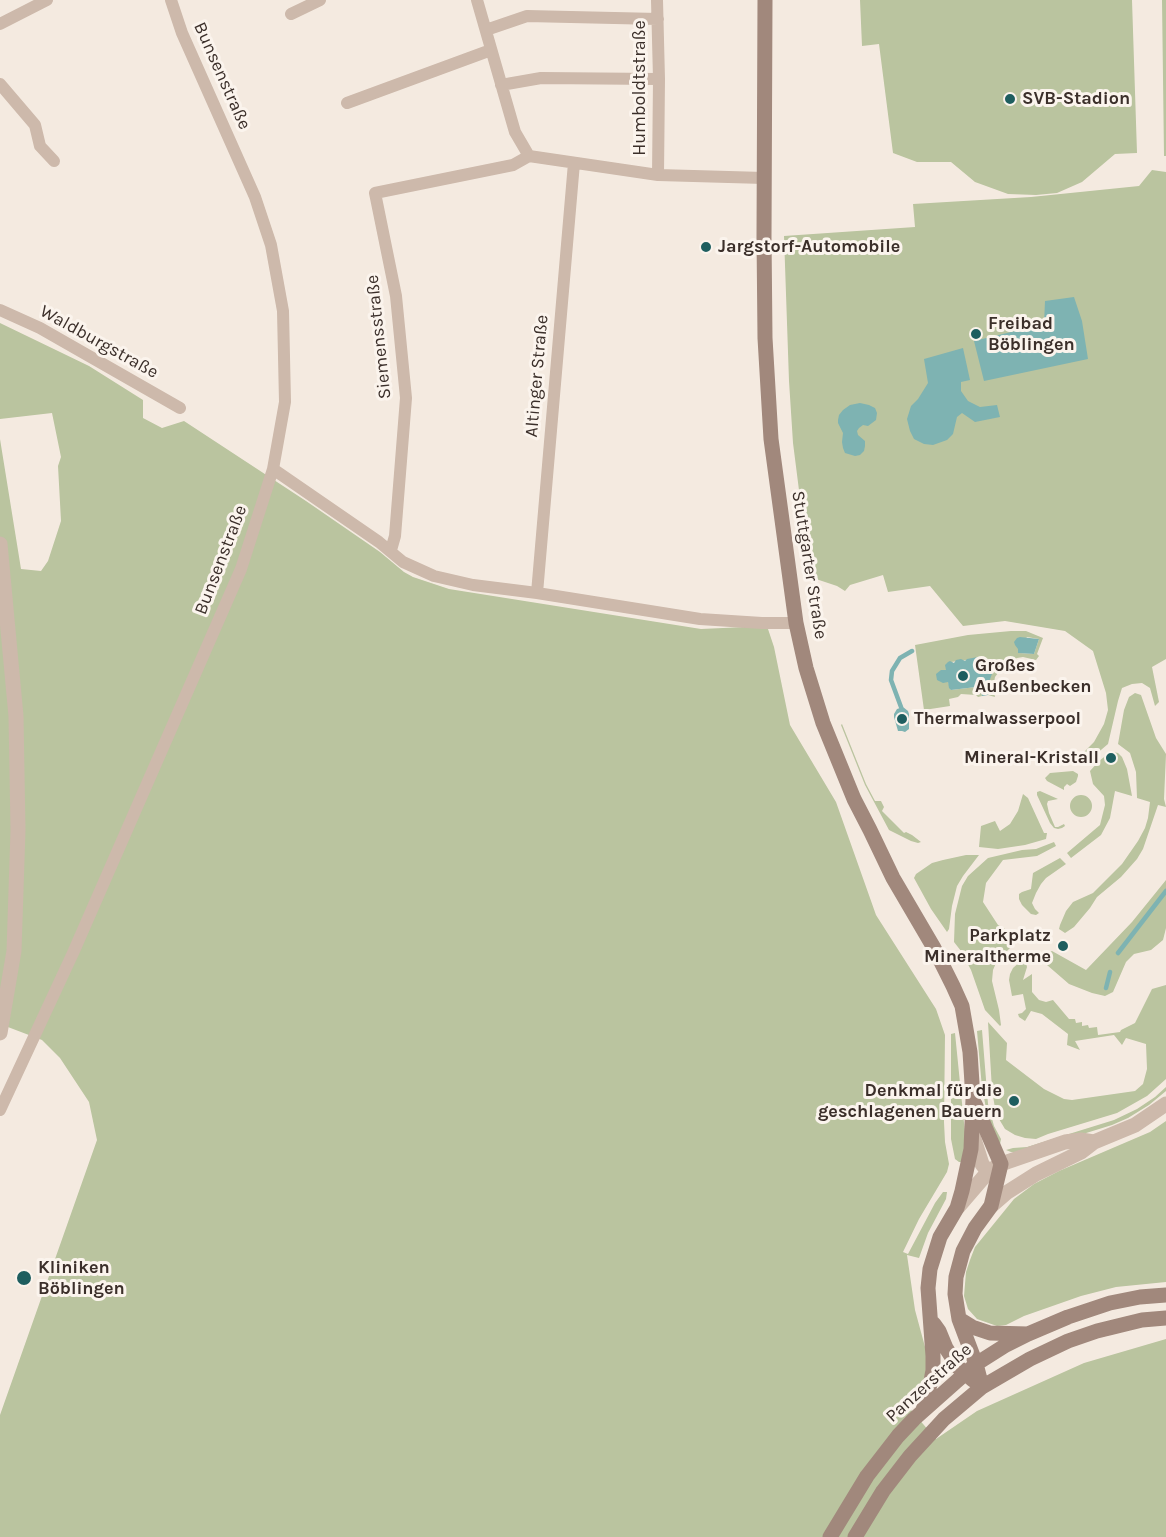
<!DOCTYPE html>
<meta charset="utf-8">
<style>
body{margin:0}
canvas{display:block;background:#f4eae0}
</style>
<canvas width="1166" height="1537"></canvas>
<script>
const ctx = document.querySelector('canvas').getContext('2d');
ctx.lineJoin = 'round';
function paint(path, color) {
  ctx.fillStyle = color;
  ctx.fill(path, 'evenodd');
}
function poly(rows) {
  const path = new Path2D();
  for (const r of rows) {
    if (r.length === 3) {
      path.moveTo(r[0] + r[2], r[1]);
      path.arc(r[0], r[1], r[2], 0, 2 * Math.PI);
      continue;
    }
    path.moveTo(r[0], r[1]);
    for (let i = 2; i < r.length; i += 2) path.lineTo(r[i], r[i + 1]);
  }
  return path;
}
function trace(path, color, width, dash) {
  ctx.strokeStyle = color;
  ctx.lineWidth = width;
  ctx.lineCap = dash ? 'butt' : 'round';
  ctx.setLineDash(dash || []);
  ctx.stroke(path);
}
function drawText(font, color, halo, rows, align = 'center') {
  ctx.font = font + ' Karla,sans-serif';
  ctx.lineWidth = 6;
  ctx.setLineDash([]);
  ctx.textBaseline = 'middle';
  ctx.strokeStyle = halo;
  ctx.fillStyle = color;
  for (const [text, x, y, turn = 0] of rows) {
    ctx.save();
    ctx.translate(x, y);
    ctx.rotate((+turn || 0) * Math.PI / 180);
    ctx.textAlign = isNaN(turn) ? turn : align;
    if (halo) ctx.strokeText(text, 0, 0);
    ctx.fillText(text, 0, 0);
    ctx.restore();
  }
}
const green = poly([
 [860,0,1132,0,1137,153,1115,154,1082,182,1057,193,1036,195,1008,194,975,182,951,162,917,162,893,153,879,44,862,46],
 [1162,0,1166,0,1166,156,1164,156],
 [1152,170,1166,172,1166,659,1152,667,1159,702,1155,706,1150,688,1142,683,1132,684,1122,688,1118,701,1108,744,1088,761,1080,759,1081,755,1094,742,1104,724,1108,710,1106,693,1093,651,1065,631,1005,621,963,626,930,586,888,592,883,575,850,585,845,591,837,586,816,579,801,506,793,443,789,381,784,236,915,227,913,204,1031,197,1139,186],
 [0,323,89,366,143,400,143,418,162,428,184,421,306,501,380,552,404,572,413,577,449,589,701,629,767,626,774,647,790,725,836,802,876,915,936,1009,945,1035,944,1122,945,1142,949,1164,947,1172,919,1219,903,1252,908,1254,935,1203,943,1192,947,1192,946,1199,928,1233,919,1258,907,1255,915,1310,928,1358,922,1392,911,1410,936,1439,977,1411,1084,1363,1166,1339,1166,1537,0,1537,0,1415,97,1140,89,1102,60,1058,42,1040,0,1024,0,439,21,569,41,571,48,561,61,521,58,466,61,457,52,413,0,419],
 [1011,631,1026,631,1043,638,1037,654,1039,656,1036,660,1023,657,1017,658,1004,665,995,677,993,688,995,697,988,695,988,685,992,671,989,670,990,667,967,660,951,662,948,682,951,690,976,687,981,690,982,696,978,697,976,695,961,694,958,697,949,699,950,706,924,710,915,645,968,635],
 [1027,637,1039,639,1034,654,1019,653,1018,649],
 [1135,693,1141,695,1156,738,1166,754,1164,799,1166,807,1158,805,1143,849,1137,859,1121,877,1097,897,1090,908,1074,927,1065,933,1059,929,1060,925,1066,911,1073,902,1093,893,1122,864,1138,841,1145,828,1148,818,1150,802,1137,798,1136,772,1130,753,1118,744,1124,710,1129,697],
 [842,724,866,784,875,801,881,801,884,807,882,811,904,833,906,832,912,835,921,842,918,843,911,841,889,830,865,785,841,725],
 [1113,752,1118,753,1122,757,1127,769,1132,796,1115,791,1110,818,1101,835,1071,858,1067,853,1100,825,1105,805,1104,796,1093,784,1090,771,1099,761,1108,754],
 [1073,771,1078,774,1078,776,1076,782,1070,786,1067,784,1064,787,1064,790,1047,781,1045,778,1050,773],
 [1040,791,1058,799,1048,801,1047,804,1049,813,1055,827,1058,827,1064,824,1065,826,1062,828,1058,829,1054,828,1050,823,1037,795,1037,792],
 [1023,794,1028,798,1044,833,1047,833,1046,839,1025,845,998,849,979,847,981,826,995,821,1000,831,1010,824,1018,811],
 [1081,806,11],
 [1054,842,1056,846,1037,856,1003,860,986,883,983,902,998,925,1017,936,1019,939,1001,957,996,963,993,970,992,981,999,1010,1001,1025,1000,1026,985,1010,971,970,961,951,954,942,955,914,962,886,968,876,988,858,1022,850,1036,849],
 [966,855,979,855,963,876,957,886,952,906,949,929,947,932,931,909,914,878,916,874,932,863,943,860],
 [1060,858,1066,864,1046,878,1041,884,1036,893,1032,903,1035,909,1039,913,1036,915,1031,914,1022,905,1019,899,1019,894,1022,892,1031,889,1033,873],
 [1166,880,1166,928,1163,940,1151,950,1134,954,1126,962,1113,992,1105,996,1092,993,1069,984,1047,965,1043,954,1052,951,1086,970,1132,922],
 [1022,960,1026,963,1027,967,1023,980,1032,974,1032,992,1039,1000,1046,1002,1053,1000,1069,1019,1075,1019,1076,1023,1082,1022,1082,1026,1088,1025,1089,1028,1097,1027,1098,1035,1120,1032,1121,1030,1135,1023,1152,989,1166,985,1166,1079,1147,1096,1117,1113,1048,1134,1036,1139,1025,1138,1015,1135,1005,1129,996,1114,992,1090,988,1022,1007,1043,1006,1060,1044,1089,1064,1099,1072,1100,1135,1091,1143,1084,1147,1069,1146,1044,1126,1038,1122,1045,1114,1035,1075,1041,1080,1050,1067,1045,1068,1034,1042,1014,1031,1011,1025,1021,1019,1017,1018,1014,1022,1013,1026,1009,1023,994,1012,996,1009,980,1010,974,1013,968],
 [982,1030,988,1104,994,1126,1001,1139,1000,1144,988,1118,982,1088,977,1031],
 [955,1033,965,1133,963,1162,959,1162,955,1159,951,1139,951,1034],
 [1166,1087,1166,1091,1149,1105,1128,1118,1112,1125,1025,1152,1011,1152,1006,1150,1013,1148,1027,1147,1114,1120,1137,1109,1155,1097],
 [1166,1121,1166,1282,1116,1287,1081,1296,1024,1316,1006,1325,997,1326,977,1319,968,1309,964,1296,966,1272,970,1260,975,1247,1014,1199,1034,1184,1059,1171,1150,1132]
]);
const water = poly([
 [1074,297,1082,321,1088,359,984,381,974,341,1044,324,1045,301],
 [963,348,970,380,961,382,961,391,968,401,980,407,997,405,1000,417,975,422,962,413,957,417,953,434,947,440,933,445,924,444,914,439,910,431,907,419,911,406,918,399,928,383,924,359],
 [860,403,869,405,875,408,877,413,876,420,868,426,863,425,859,428,857,431,858,435,865,441,865,446,864,451,860,455,855,456,845,453,843,448,842,442,843,433,838,423,838,420,839,415,843,410,850,405],
 [1020,637,1039,639,1034,654,1018,653,1018,649,1015,645,1014,642,1017,638],
 [978,657,986,658,990,664,989,670,993,671,988,685,988,695,982,696,981,690,976,687,951,690,949,688,948,682,943,683,937,680,936,674,941,670,946,670,945,665,948,662,950,661,954,663,956,660,961,659,965,661,967,659],
 [903,707,908,711,909,714,909,729,905,732,902,731,898,731,894,717,894,714,897,709]
]);
const stream = poly([
 [901,707,891,680,892,671,900,658,912,651],
 [1118,953,1166,891],
 [1106,988,1110,972]
]);
const minor = poly([
 [477,0,515,132,529,156],
 [657,0,659,79,658,175],
 [291,14,320,0],
 [0,24,47,0],
 [486,30,527,16,658,19],
 [0,84,35,125,40,146,54,161],
 [501,85,541,78,659,79],
 [347,103,491,50],
 [0,310,40,328,180,408],
 [273,469,379,542,403,562,434,576,473,585,537,593,700,619,762,623,796,623],
 [391,550,395,536,406,398,396,296,375,193,513,165,529,156,658,175,764,178],
 [537,593,574,163],
 [0,1110,73,953,241,569,273,469,285,402,283,311,271,245,255,197,182,33,171,0]
]);
const tertiary = poly([
 [0,544,16,716,18,830,14,951,0,1033],
 [973,1136,982,1164,988,1172,996,1176],
 [991,1206,1006,1193,1036,1174,1081,1152,1094,1142,1135,1125,1166,1104],
 [958,1207,988,1172,1001,1164,1065,1142,1081,1140,1094,1142]
]);
const secondary = poly([
 [765,0,764,237,765,338,771,439,796,623,806,668,823,723,854,799,870,830,893,878,934,948,953,986,962,1006,970,1052,973,1099,971,1149,962,1191,957,1208,940,1237,930,1269,928,1288,933,1356,933,1370,931,1381,923,1410],
 [975,1104,1001,1164,991,1206,975,1228,963,1251,956,1277,955,1294,959,1319,976,1364,982,1387],
 [959,1319,972,1327,990,1333,1028,1334,1068,1317,1110,1303,1140,1297,1166,1295],
 [934,1324,939,1331,946,1348,958,1367,973,1380],
 [830,1537,867,1476,898,1436,914,1419,976,1364,1006,1345,1028,1334],
 [855,1537,883,1491,910,1456,944,1419,982,1387,1030,1359,1068,1341,1097,1331,1142,1320,1166,1318]
]);
const markers = [
 [1010,99,6,"#1e5e5f"],
 [706,247,6,"#1e5e5f"],
 [976,334,6,"#1e5e5f"],
 [963,676,6,"#1e5e5f"],
 [902,719,6,"#1e5e5f"],
 [1111,758,6,"#1e5e5f"],
 [1063,946,6,"#1e5e5f"],
 [1014,1101,6,"#1e5e5f"],
 [24,1278,8,"#1e5e5f"]
];
const streetNames = [
 ["Bunsenstraße",222,76,66],
 ["Humboldtstraße",640,88,-90],
 ["Siemensstraße",379,337,-96],
 ["Waldburgstraße",99,342,29],
 ["Altinger Straße",537,376,-85],
 ["Bunsenstraße",221,560,-69],
 ["Stuttgarter Straße",809,565,81],
 ["Panzerstraße",929,1383,-42]
];
const poiNames = [
 ["SVB-Stadion",1022,99],
 ["Jargstorf-Automobile",718,247],
 ["Freibad",988,324],
 ["Böblingen",988,345],
 ["Großes",975,666],
 ["Außenbecken",975,687],
 ["Thermalwasserpool",914,719],
 ["Mineral-Kristall",1099,758,"right"],
 ["Parkplatz",1051,936,"right"],
 ["Mineraltherme",1051,957,"right"],
 ["Denkmal für die",1002,1091,"right"],
 ["geschlagenen Bauern",1002,1112,"right"],
 ["Kliniken",38,1268],
 ["Böblingen",38,1289]
];
paint(green, '#bac49f');
paint(water, '#7eb3b2');
trace(stream, '#7eb3b2', 4.5);
trace(minor, '#cdb9ab', 12);
trace(tertiary, '#cdb9ab', 15);
trace(secondary, '#a1887c', 15);
for (const [x, y, r, color] of markers) {
  const dot = new Path2D();
  dot.arc(x, y, r, 0, 2 * Math.PI);
  ctx.fillStyle = color;
  ctx.fill(dot);
  trace(dot, '#fbf4ed', 2);
}
drawText('18px', '#3b2f2a', '#fbf4ed', streetNames);
drawText('bold 18px', '#3b2f2a', '#fbf4ed', poiNames, 'left');
</script>
